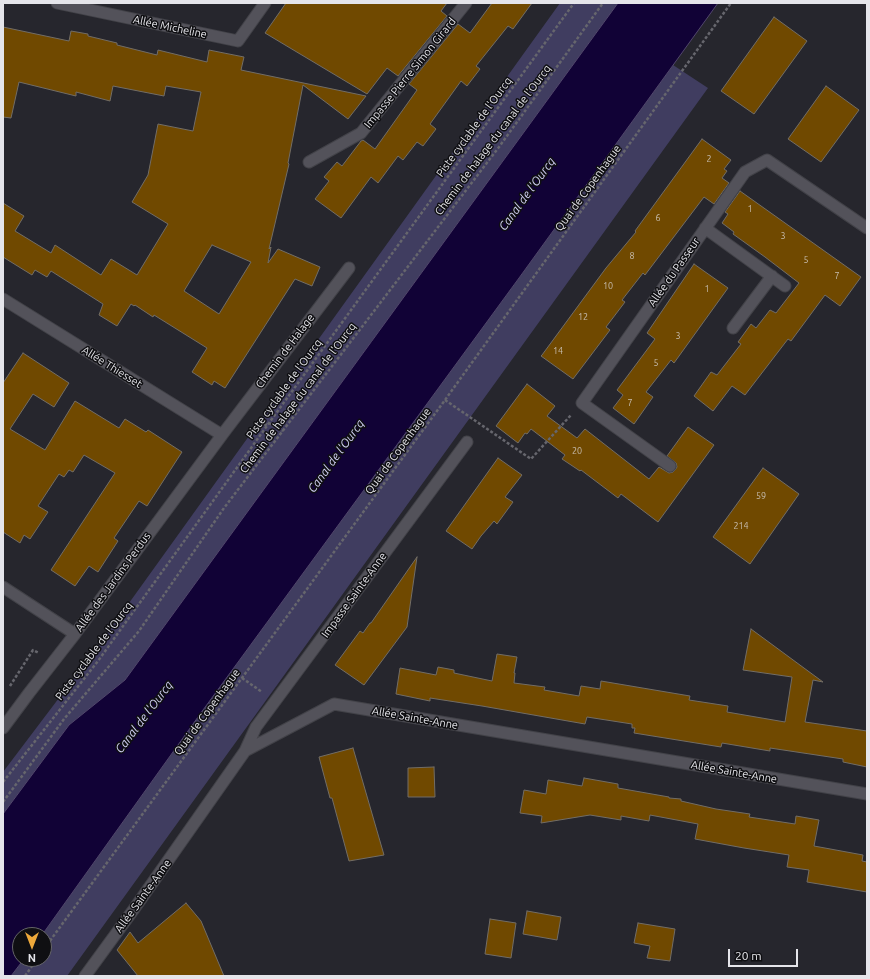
<!DOCTYPE html>
<meta charset="utf-8">
<style>
body{margin:0}
#map{position:relative;width:870px;height:979px;overflow:hidden;background:#26262d;font-family:Ubuntu,sans-serif}
canvas{display:block}
.frame{position:absolute;inset:0;border:4px solid #e5e5ea;pointer-events:none}
.north{position:absolute;left:12px;top:927px;width:40px;height:40px;box-sizing:border-box;background:#0f0f12;border:1px solid #656568;border-radius:50%;rotate:180deg;font-size:11px;font-weight:700;line-height:16px;text-align:center;color:#e5e5ea}
.north::after{content:'';display:block;margin:auto;width:14px;height:18px;background:#eda83b;clip-path:polygon(50% 0,100% 100%,50% 72%,0 100%)}
.scale{position:absolute;left:728px;top:949px;width:70px;height:18px;box-sizing:border-box;border:2px solid #e5e5ea;border-top:0;padding-left:5px;font-size:12px;line-height:14px;white-space:nowrap;color:#e5e5ea;-webkit-text-stroke:3px #0f0f12;paint-order:stroke}
</style>
<div id="map">
<canvas width="870" height="979"></canvas>
<div class="frame"></div>
<div class="north">N</div>
<div class="scale">20 m</div>
</div>
<script>
const ctx = document.querySelector('canvas').getContext('2d');
ctx.lineJoin = 'round';
function paint(path, color) {
  ctx.fillStyle = color;
  ctx.fill(path, 'evenodd');
}
function poly(rows) {
  const path = new Path2D();
  for (const r of rows) {
    path.moveTo(r[0], r[1]);
    for (let i = 2; i < r.length; i += 2) path.lineTo(r[i], r[i + 1]);
  }
  return path;
}
function trace(path, color, width, dash) {
  ctx.strokeStyle = color;
  ctx.lineWidth = width;
  ctx.lineCap = dash ? 'butt' : 'round';
  ctx.setLineDash(dash || []);
  ctx.stroke(path);
}
function drawText(font, color, halo, rows, align = 'center') {
  ctx.font = font + ' Ubuntu,sans-serif';
  ctx.lineWidth = 3;
  ctx.setLineDash([]);
  ctx.textBaseline = 'middle';
  ctx.strokeStyle = halo;
  ctx.fillStyle = color;
  for (const [text, x, y, turn = 0] of rows) {
    ctx.save();
    ctx.translate(x, y);
    ctx.rotate((+turn || 0) * Math.PI / 180);
    ctx.textAlign = isNaN(turn) ? turn : align;
    if (halo) ctx.strokeText(text, 0, 0);
    ctx.fillText(text, 0, 0);
    ctx.restore();
  }
}
const green = poly([
 [560,3,618,3,125,680,69,725,3,814,3,772,96,649],
 [673,65,708,88,67,976,11,976,24,959,44,959,44,935,42,935,203,710,519,278]
]);
const water = poly([
 [618,3,718,3,519,278,203,710,42,935,20,935,20,959,24,959,11,976,3,976,3,814,69,725,125,680,618,3]
]);
const building = poly([
 [286,3,447,3,441,11,447,16,398,76,387,68,367,94,265,33,286,3],
 [492,3,532,3,513,29,508,26,476,66,480,69,467,86,461,81,430,124,436,129,423,146,417,142,403,160,398,156,378,183,371,177,341,218,315,199,329,181,324,177,337,162,342,166,361,141,363,140,375,149,417,90,409,84,458,24,470,33,492,3],
 [774,17,807,41,754,114,721,91,774,17],
 [3,27,69,41,71,31,88,34,88,36,117,43,117,45,157,55,158,50,207,62,209,50,244,57,241,70,366,96,348,119,303,85,288,163,289,164,269,249,271,247,268,263,278,249,320,267,312,286,295,279,225,388,214,381,212,385,192,372,207,348,154,315,153,317,135,305,134,306,131,304,117,326,99,315,103,304,51,271,47,277,35,270,32,275,3,257,3,203,24,216,15,231,51,253,55,245,101,275,111,259,137,275,168,224,132,202,148,175,158,124,193,131,201,92,166,86,164,96,113,86,110,101,76,92,76,96,19,82,11,118,3,117,3,27],
 [212,245,251,262,219,314,184,291,212,245],
 [826,86,859,110,821,162,788,139,826,86],
 [702,139,731,160,724,169,727,171,722,178,729,183,714,204,704,197,645,275,643,273,622,300,625,302,606,327,610,330,573,379,541,356,542,355,606,268,636,232,635,231,702,139],
 [740,191,861,277,840,306,825,295,791,341,788,339,745,395,732,386,713,411,694,396,711,372,717,375,741,344,738,342,751,324,756,328,770,310,776,313,799,283,765,257,733,234,734,232,722,223,728,214,725,212,740,191],
 [694,264,728,288,674,363,671,360,646,392,653,397,634,424,613,408,623,395,617,390,655,339,647,333,694,264],
 [23,353,69,383,54,407,33,394,10,429,45,450,75,401,119,428,125,419,146,432,148,430,182,452,147,506,139,501,114,538,118,541,98,572,89,566,75,586,51,570,115,473,84,455,73,472,69,470,64,477,59,474,38,506,48,512,30,539,24,535,20,543,3,532,3,383,23,353],
 [527,384,555,406,547,416,577,438,585,429,649,479,659,467,669,473,673,472,675,470,677,467,676,463,667,456,688,427,714,445,658,522,621,494,618,498,581,470,580,471,562,459,565,455,531,429,527,434,525,433,518,443,496,426,527,384],
 [498,458,522,475,505,497,513,502,497,524,494,521,481,536,472,549,446,531,498,458],
 [763,468,799,494,750,564,713,537,763,468],
 [417,557,407,627,364,685,335,665,360,631,363,633,370,623,371,623,417,557],
 [751,629,823,682,813,680,805,722,867,731,867,767,843,762,843,759,770,748,770,751,722,743,721,747,634,733,635,728,632,728,632,724,587,717,585,724,482,706,430,698,430,701,396,694,400,668,436,675,438,667,454,670,454,673,492,681,497,654,517,657,514,673,515,673,514,683,545,687,544,690,579,696,581,686,600,689,601,681,690,696,689,700,728,706,727,712,785,722,792,677,743,670,751,629],
 [353,748,384,855,349,861,332,798,330,798,319,757,353,748],
 [434,767,435,797,408,797,408,768,434,767],
 [584,778,618,784,618,788,669,797,669,798,681,799,681,801,716,809,750,814,749,817,795,824,796,816,819,820,814,846,863,855,862,861,867,862,867,892,807,882,809,870,787,867,789,855,744,848,695,839,698,824,650,815,649,821,621,816,621,820,590,815,541,823,542,816,520,813,524,790,546,794,548,780,582,786,584,778],
 [186,903,201,921,224,976,138,976,117,950,130,932,138,943,186,903],
 [527,911,561,917,557,940,523,934,527,911],
 [490,919,516,923,511,958,485,954,490,919],
 [638,923,675,929,670,961,647,958,650,946,634,943,638,923]
]);
const path = poly([
 [445,400,531,459,571,415],
 [246,433,252,432,269,423,283,431],
 [242,678,262,692],
 [10,686,33,650,39,653],
 [3,782,98,661,269,423,574,3],
 [3,802,64,719,139,631,224,508,499,147,603,3],
 [44,949,445,400,731,3],
 [25,976,37,959]
]);
const minor = poly([
 [57,3,238,41,265,3],
 [309,162,361,133,466,3],
 [705,228,785,286],
 [3,299,222,435],
 [733,328,772,276],
 [670,466,582,403,745,172,767,160,867,228],
 [3,587,75,634],
 [3,728,29,693,75,634,225,431,349,268],
 [245,751,256,727,467,442],
 [85,976,134,909,245,751,334,704,867,794]
]);
const numberNames = [
 ["2",709,159],
 ["1",750,209],
 ["6",658,218],
 ["3",783,236],
 ["8",632,256],
 ["5",806,260],
 ["7",837,276],
 ["10",608,286],
 ["1",707,289],
 ["12",583,317],
 ["3",678,336],
 ["14",558,351],
 ["5",656,363],
 ["7",630,403],
 ["20",577,451],
 ["59",761,496],
 ["214",741,526]
];
const streetNames = [
 ["Allée Micheline",170,27,12],
 ["Impasse Pierre Simon Girard",410,73,-51],
 ["Piste cyclable de l'Ourcq",474,127,-54],
 ["Chemin de halage du canal de l'Ourcq",493,140,-53],
 ["Quai de Copenhague",588,188,-54],
 ["Allée du Passeur",674,272,-55],
 ["Chemin de Halage",285,351,-53],
 ["Allée Thiesset",112,367,32],
 ["Piste cyclable de l'Ourcq",284,389,-54],
 ["Chemin de halage du canal de l'Ourcq",298,398,-53],
 ["Quai de Copenhague",398,451,-54],
 ["Allée des Jardins Perdus",113,582,-54],
 ["Impasse Sainte-Anne",354,595,-54],
 ["Piste cyclable de l'Ourcq",94,651,-53],
 ["Quai de Copenhague",207,712,-54],
 ["Allée Sainte-Anne",415,718,10],
 ["Allée Sainte-Anne",734,772,10],
 ["Allée Sainte-Anne",143,896,-54]
];
const waterNames = [
 ["Canal de l'Ourcq",527,194,-54],
 ["Canal de l'Ourcq",336,456,-54],
 ["Canal de l'Ourcq",144,717,-53]
];
paint(green, '#403d60');
paint(water, '#110236');
trace(water, '#51466c', 1);
paint(building, '#704900');
trace(building, '#726d66', 1);
trace(minor, '#424248', 13);
trace(path, '#66666d', 2.5, [3, 2]);
trace(minor, '#53525a', 11);
drawText('9px', '#c8beb0', null, numberNames);
drawText('11px', '#e5e5ea', '#0f0f12', streetNames);
drawText('italic 12px', '#d1d0f4', '#0f0f12', waterNames);
</script>
